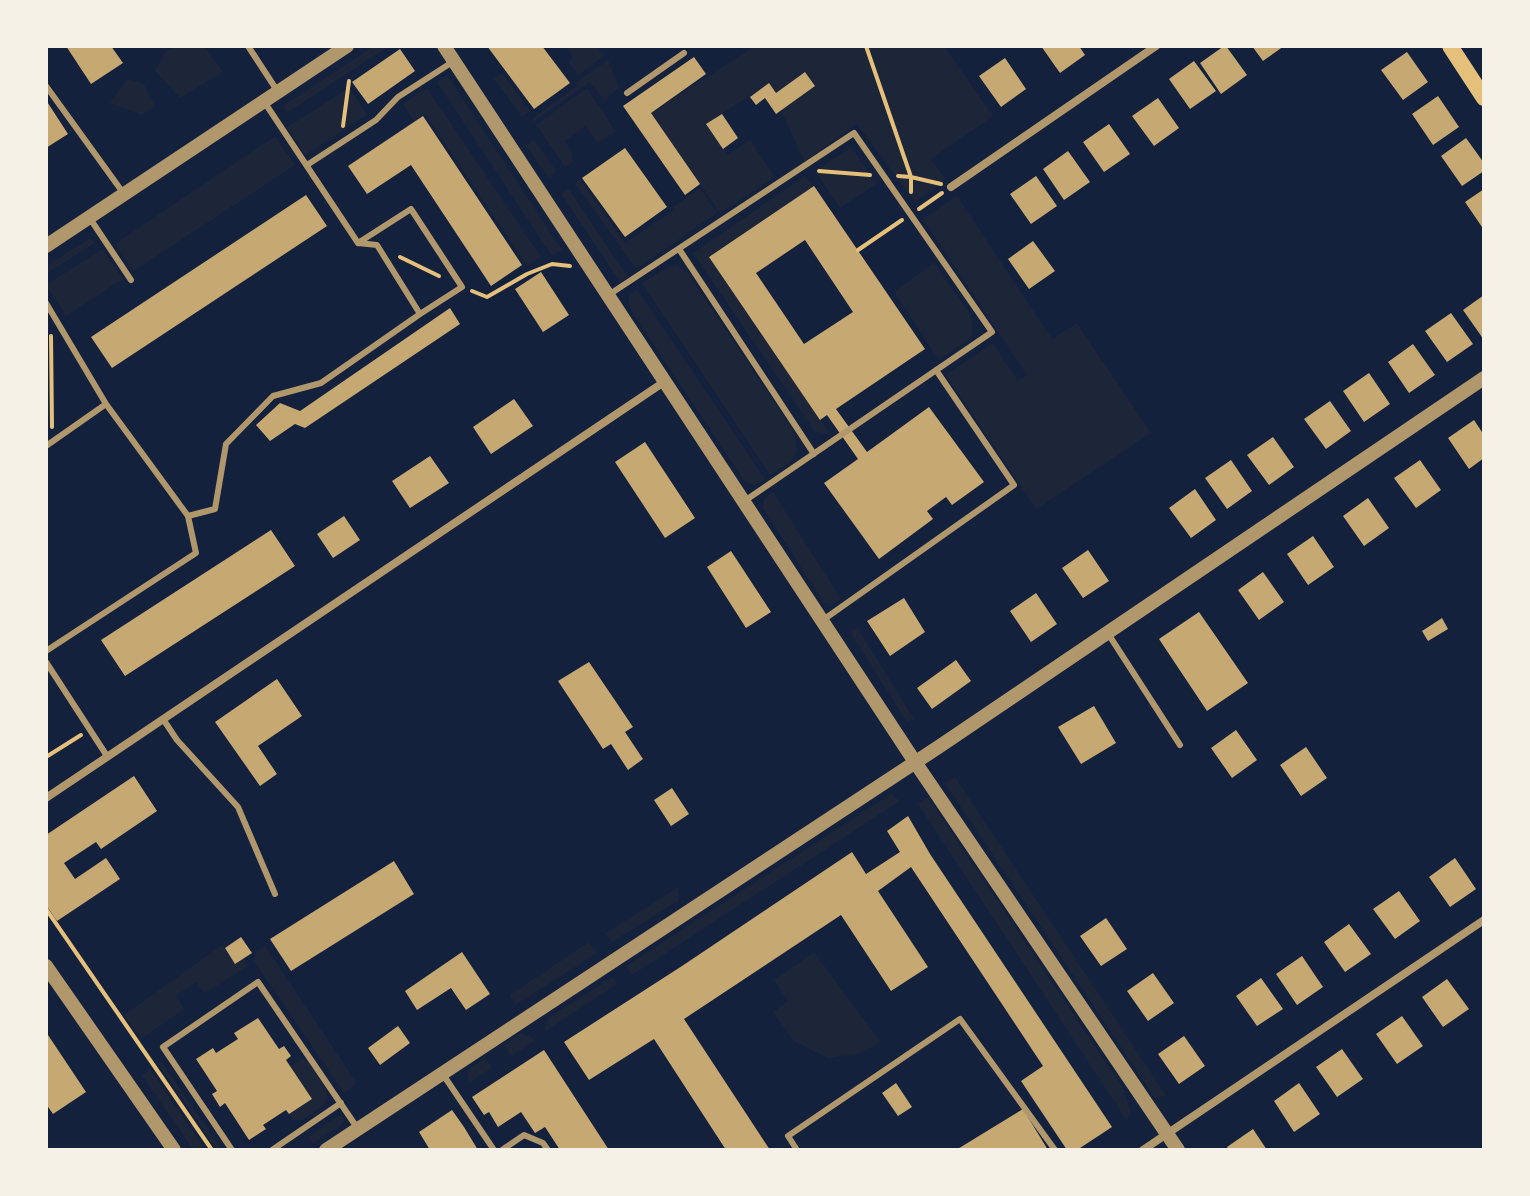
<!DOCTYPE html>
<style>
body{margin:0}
#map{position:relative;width:1530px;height:1196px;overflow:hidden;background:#14213d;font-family:"Alegreya Sans",sans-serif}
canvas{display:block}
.frame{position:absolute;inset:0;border:48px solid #f6f1e7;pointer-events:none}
</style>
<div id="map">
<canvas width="1530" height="1196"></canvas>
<div class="frame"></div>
</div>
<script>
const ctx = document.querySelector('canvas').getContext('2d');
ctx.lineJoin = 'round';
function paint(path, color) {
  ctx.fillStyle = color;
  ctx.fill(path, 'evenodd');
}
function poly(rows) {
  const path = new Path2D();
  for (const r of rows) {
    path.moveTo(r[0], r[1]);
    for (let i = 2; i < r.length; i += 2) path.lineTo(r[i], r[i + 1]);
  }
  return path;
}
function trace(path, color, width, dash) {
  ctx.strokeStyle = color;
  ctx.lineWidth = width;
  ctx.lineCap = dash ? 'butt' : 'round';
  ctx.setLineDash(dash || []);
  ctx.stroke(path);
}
const green = poly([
 [177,46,204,46,223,72,180,98,155,71,165,52],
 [374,46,389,46,287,113,283,106],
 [571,46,597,46,604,56,578,75,568,62,573,58,568,49],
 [755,46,944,46,993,116,931,159,946,180,915,202,857,124,804,161,781,110,805,72,776,93,769,83,707,124,728,155,750,140,775,177,720,213,651,113],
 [608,60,619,87,604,100,590,82,533,122,533,118,577,86,576,82],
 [502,73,530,111,522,117,494,79],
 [447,75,562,250,552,256,437,82],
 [127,79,143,83,155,106,142,115,110,103],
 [349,88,367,115,305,155,287,127],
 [427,88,541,257,527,266,425,114,414,121,403,104],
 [587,88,616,131,598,143,585,126,565,141,572,153,573,162,565,167,536,125],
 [275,136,295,165,134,271,115,244],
 [534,140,557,172,549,178,525,145],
 [850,148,855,152,876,184,840,208,815,171],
 [805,176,814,186,710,257,830,434,815,432,693,253],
 [580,179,625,243,674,210,673,207,700,188,717,213,636,269,575,183],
 [569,189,628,277,620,282,561,194],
 [957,196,1052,339,1077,323,1151,433,1036,509,946,375,993,343,1018,381,1027,375,923,219],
 [89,239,96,242,46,274,46,266],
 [102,249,123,279,66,316,46,285],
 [934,263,972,317,972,337,939,360,894,292],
 [677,266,688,273,795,434,798,451,789,463,770,475,642,283,666,268],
 [637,289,765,479,756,485,745,482,629,307,629,295],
 [773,492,841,599,832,604,824,603,763,508,765,498],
 [857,627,914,719,907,722,850,632],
 [955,777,1165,1094,1156,1100,945,783],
 [891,794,900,801,632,975,626,966],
 [928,797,1123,1088,1130,1110,1127,1121,918,804],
 [679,887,678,901,612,942,606,933],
 [589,942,597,953,515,1005,510,995],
 [222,945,235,963,244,958,248,966,205,993,196,982,176,996,184,1009,141,1039,124,1015],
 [265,946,357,1084,344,1093,254,961,256,952],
 [814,952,881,1043,857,1054,828,1058,794,1041,773,1012,788,1001,774,980],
 [613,977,617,984,544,1032,548,1018],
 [522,1033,536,1040,511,1056,504,1045],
 [485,1058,492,1068,469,1083,467,1070],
 [303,1059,309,1063,326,1089,327,1095,325,1104,302,1120,293,1120,289,1114,312,1099,290,1066],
 [161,1061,222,1150,217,1150,158,1064],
 [150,1069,206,1150,193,1150,142,1075],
 [338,1116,342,1116,345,1119,342,1124,313,1144,308,1137]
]);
const building = poly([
 [66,46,111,46,123,63,91,84],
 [487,46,542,46,570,83,534,109],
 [1041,46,1079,46,1085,55,1060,73],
 [1224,46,1226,46,1247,75,1221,94,1200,63],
 [1252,46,1284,46,1263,61],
 [400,49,415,71,368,104,352,82],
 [1407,52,1428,82,1403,100,1381,70],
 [694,57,706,74,651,113,700,184,685,195,623,106],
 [1005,58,1026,89,1001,107,979,76],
 [1194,61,1216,91,1190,109,1169,79],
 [805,72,815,86,776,114,765,98,756,105,750,97,769,83,776,93],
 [1438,96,1459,127,1433,145,1412,114],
 [1158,98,1179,128,1154,146,1132,116],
 [46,100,68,134,46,148],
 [722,114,738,138,723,149,706,124],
 [423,116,522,265,491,286,411,165,367,194,348,166],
 [1109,124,1130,154,1104,172,1083,142],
 [1466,138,1484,163,1484,171,1462,186,1441,156],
 [625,148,667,207,625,237,582,178],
 [1068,151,1090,182,1064,200,1043,169],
 [1036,176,1057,206,1031,224,1010,194],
 [814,186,925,349,836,409,867,452,929,407,984,482,952,505,946,497,927,511,933,519,879,559,824,483,858,459,827,415,820,420,709,257],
 [805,240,853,312,804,344,756,273],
 [1484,189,1484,230,1465,202],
 [306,195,327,226,112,368,91,337],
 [1033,241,1055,271,1029,289,1008,259],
 [541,272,569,315,543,332,515,289],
 [1484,295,1484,340,1463,310],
 [450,308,460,324,305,428,295,424,270,441,256,425,280,403,300,411],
 [1451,313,1473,344,1447,362,1425,331],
 [1413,344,1435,375,1409,393,1388,362],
 [1369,373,1390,404,1364,422,1343,391],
 [514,399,533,426,491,454,473,427],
 [1330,401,1351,431,1326,449,1304,419],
 [1474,420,1484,435,1484,458,1469,469,1448,438],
 [1273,437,1294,467,1269,485,1247,455],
 [645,442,695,518,665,538,615,462],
 [430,456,449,483,410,508,392,481],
 [1231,460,1252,491,1227,509,1205,478],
 [1420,460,1441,490,1416,508,1394,478],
 [1195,489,1216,520,1191,538,1169,508],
 [1368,498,1389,528,1364,546,1343,516],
 [344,516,360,540,333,558,317,534],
 [271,530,295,566,125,676,101,640],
 [1313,536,1334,567,1308,585,1287,554],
 [1088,550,1109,581,1083,598,1062,568],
 [731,551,771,612,746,628,707,567],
 [1263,572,1284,602,1259,620,1238,590],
 [1036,593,1057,624,1031,642,1010,611],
 [904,598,925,632,890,656,867,621],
 [1199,612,1248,683,1207,711,1159,639],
 [1442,618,1448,629,1428,641,1422,631],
 [956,660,971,681,932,709,917,688],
 [589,662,633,727,625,732,643,759,628,770,611,744,603,749,558,681],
 [277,679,302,716,258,746,277,774,260,786,215,722],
 [1094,706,1116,743,1081,764,1058,727],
 [1236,730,1257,760,1232,778,1211,748],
 [1306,747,1327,778,1301,796,1280,765],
 [134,776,157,811,101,849,96,842,64,863,75,879,106,858,120,879,57,921,46,905,46,835],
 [672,788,689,814,671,826,654,800],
 [908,816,930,854,1112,1127,1077,1150,1067,1150,1021,1081,1043,1066,911,867,878,891,928,967,891,991,841,915,684,1019,770,1150,726,1150,654,1039,589,1080,564,1042,682,966,852,852,866,874,900,852,887,831],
 [1455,858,1476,889,1450,907,1429,877],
 [394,861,414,894,291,971,270,939],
 [1399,891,1420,921,1395,939,1373,909],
 [1106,918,1127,949,1101,966,1080,936],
 [1349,924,1371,954,1345,972,1324,942],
 [241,937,252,953,235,964,225,948],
 [462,952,490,994,466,1010,451,988,417,1010,405,991],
 [1302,956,1323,987,1297,1005,1276,974],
 [1153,973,1174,1003,1148,1021,1127,991],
 [1261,978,1283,1009,1257,1026,1236,996],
 [1447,979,1469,1009,1443,1027,1422,997],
 [1402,1016,1423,1046,1397,1064,1376,1034],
 [258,1018,279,1049,284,1046,291,1056,286,1060,312,1099,289,1114,286,1110,263,1125,266,1129,249,1140,225,1103,220,1107,212,1094,217,1091,196,1059,213,1048,216,1053,238,1039,234,1033],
 [398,1026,410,1043,380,1065,368,1048],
 [46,1032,86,1092,53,1114,46,1104],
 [1184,1036,1205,1066,1179,1084,1158,1054],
 [1342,1049,1363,1079,1337,1097,1316,1067],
 [544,1050,609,1150,560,1150,545,1127,535,1133,521,1112,498,1127,489,1112,484,1115,472,1097],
 [896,1083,912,1107,898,1116,882,1093],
 [1299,1083,1320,1114,1294,1132,1274,1101],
 [1023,1109,1048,1150,956,1150],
 [452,1110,464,1127,478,1150,430,1150,419,1132],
 [1253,1129,1267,1150,1229,1150,1227,1147]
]);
const path = poly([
 [866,46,911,177,911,192],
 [343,126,349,81],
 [819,171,870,175],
 [898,176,911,177,941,184],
 [919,209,942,193],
 [858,250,902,220],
 [400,257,439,276],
 [472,291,487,297,527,274,552,264,570,266],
 [51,336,52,427],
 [46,757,81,735],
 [46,909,212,1150]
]);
const service = poly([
 [248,46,278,92],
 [46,86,124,194],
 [627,93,684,53],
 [265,103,358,243],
 [307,165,376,120,398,97,454,61],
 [89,217,131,280],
 [679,249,814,454],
 [610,294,854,133,992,332,743,502],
 [46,303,106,404,188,516,215,509,226,444,273,396,321,383,420,314,462,287,411,209,358,243,377,245,420,314],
 [46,446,106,404],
 [823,620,1014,485,936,370],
 [1107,632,1180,745],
 [46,651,196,553,188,516],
 [46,662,107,756],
 [163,719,177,740,238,807,275,894],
 [442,1073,494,1150],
 [232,1150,163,1047,258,982,358,1129],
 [272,1150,341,1103],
 [502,1150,524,1135,543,1143,548,1150],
 [797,1150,788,1136,960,1019,1055,1150]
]);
const minor = poly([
 [951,187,1156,46],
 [46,798,664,382],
 [1143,1150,1484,920]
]);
const tertiary = poly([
 [444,46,915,762,1178,1150],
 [46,246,347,46],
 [46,966,174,1150],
 [326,1150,940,746,1484,378]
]);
const secondary = poly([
 [1450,46,1484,98]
]);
paint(green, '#1d2539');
paint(building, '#c6a872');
trace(path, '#e5c07b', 4);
trace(service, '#b1986c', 6);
trace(minor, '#b1986c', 8);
trace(tertiary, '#b1986c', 14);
trace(secondary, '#e5c07b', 16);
</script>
